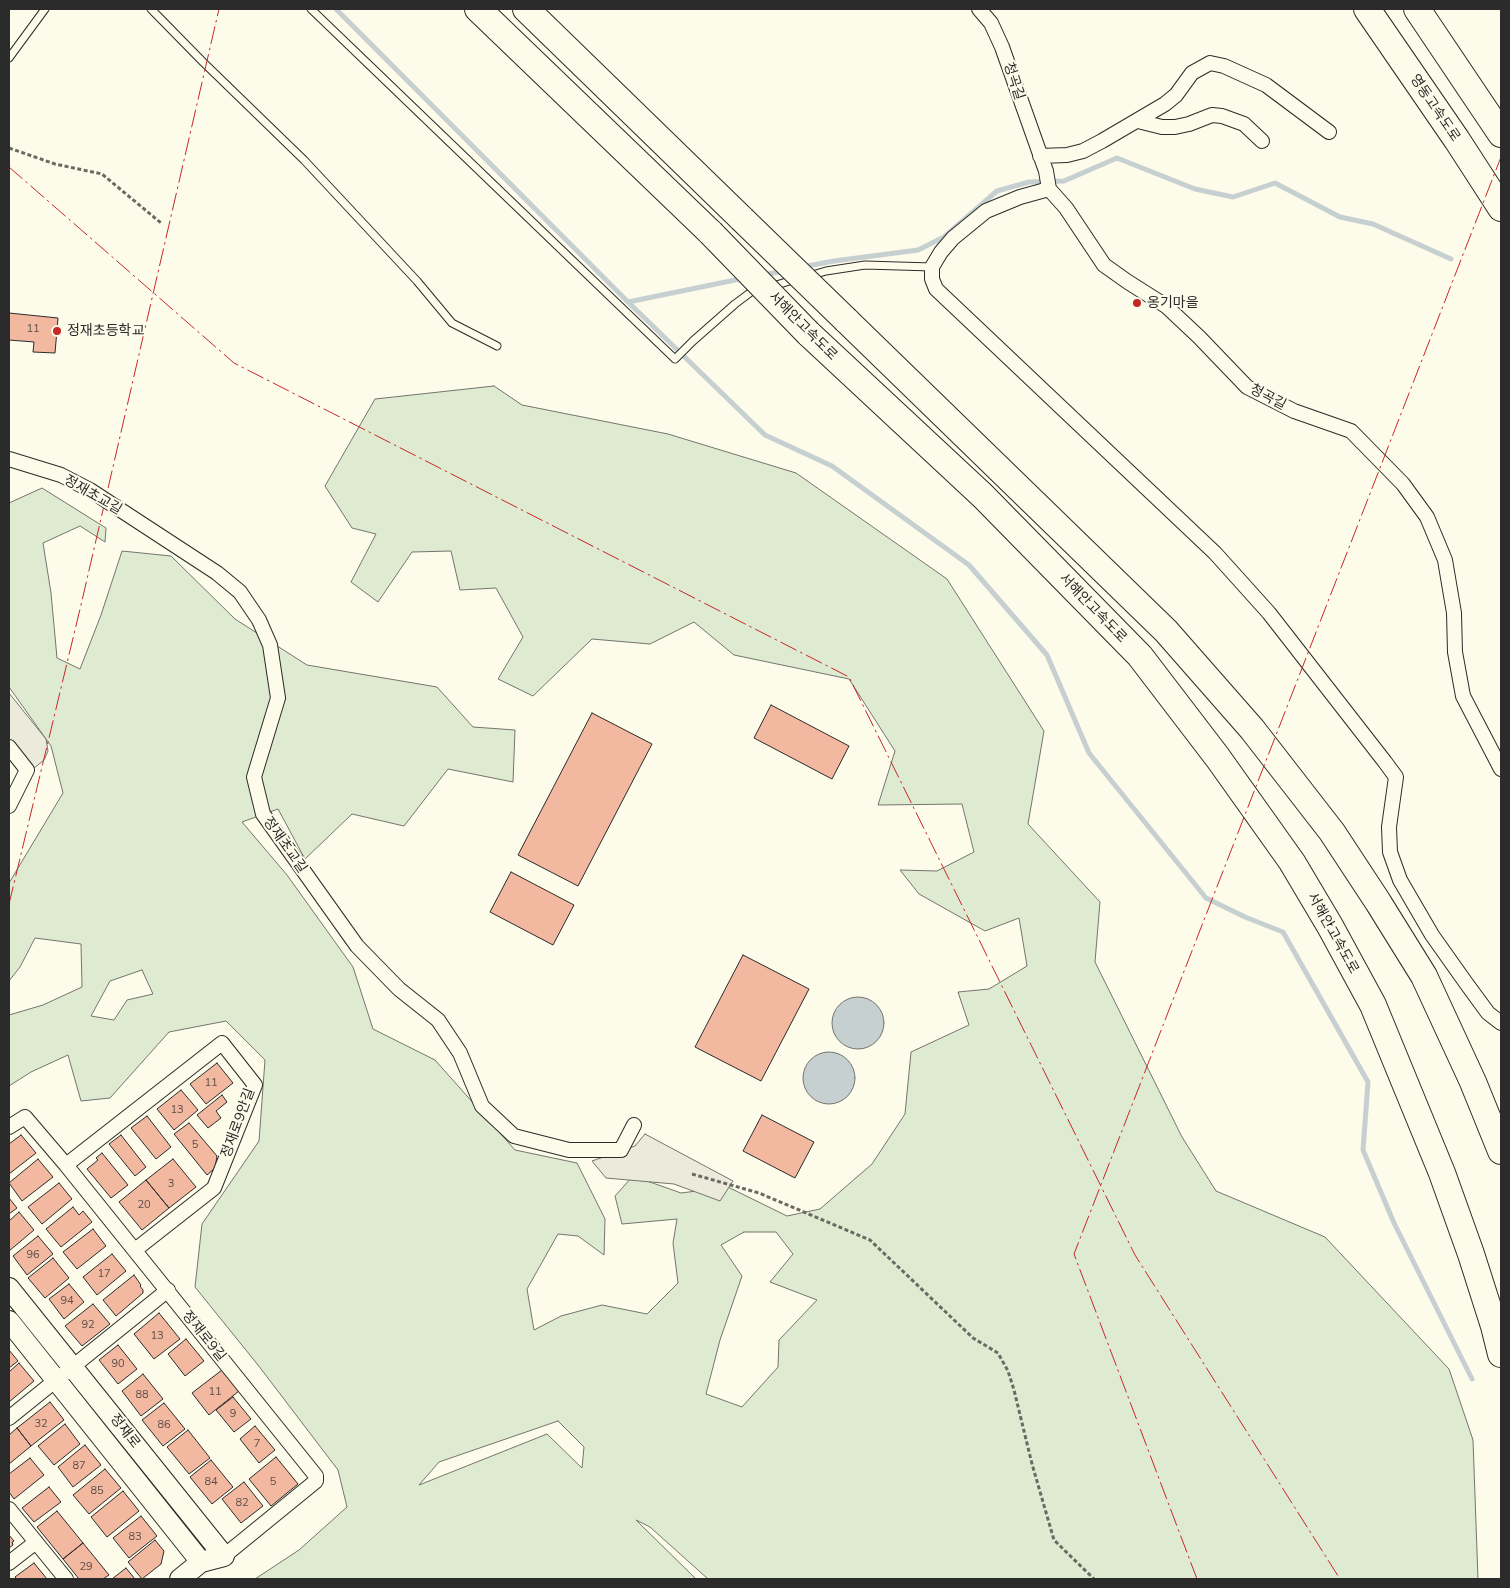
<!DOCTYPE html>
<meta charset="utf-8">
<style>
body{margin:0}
#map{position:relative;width:1510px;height:1588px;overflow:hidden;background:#fdfbea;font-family:Mulish,sans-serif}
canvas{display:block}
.frame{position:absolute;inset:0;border:10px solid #2b2b2b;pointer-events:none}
</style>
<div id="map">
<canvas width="1510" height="1588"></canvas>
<div class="frame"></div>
</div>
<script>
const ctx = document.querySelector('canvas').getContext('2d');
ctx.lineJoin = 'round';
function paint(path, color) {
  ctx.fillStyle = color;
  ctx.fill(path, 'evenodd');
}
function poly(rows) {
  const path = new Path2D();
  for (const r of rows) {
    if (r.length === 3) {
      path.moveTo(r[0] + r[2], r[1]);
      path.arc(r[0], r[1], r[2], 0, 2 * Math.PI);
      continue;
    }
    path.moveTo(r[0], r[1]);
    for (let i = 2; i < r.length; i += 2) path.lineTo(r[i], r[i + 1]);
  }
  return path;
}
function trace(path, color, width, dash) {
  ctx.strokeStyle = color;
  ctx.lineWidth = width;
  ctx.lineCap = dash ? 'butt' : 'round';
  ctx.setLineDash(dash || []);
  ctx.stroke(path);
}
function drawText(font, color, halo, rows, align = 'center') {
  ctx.font = font + ' Mulish,"Noto Sans KR",sans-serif';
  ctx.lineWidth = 4;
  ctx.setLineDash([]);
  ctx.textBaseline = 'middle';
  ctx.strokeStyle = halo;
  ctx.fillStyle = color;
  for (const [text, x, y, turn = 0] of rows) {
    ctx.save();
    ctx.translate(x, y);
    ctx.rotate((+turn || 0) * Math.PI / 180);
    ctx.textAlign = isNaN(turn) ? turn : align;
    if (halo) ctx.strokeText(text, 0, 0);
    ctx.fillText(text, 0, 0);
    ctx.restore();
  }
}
const green = poly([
 [494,386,522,405,668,434,796,473,947,579,1044,731,1028,824,1100,902,1095,962,1182,1137,1216,1191,1325,1237,1449,1369,1473,1440,1478,1579,708,1579,650,1527,636,1520,696,1579,255,1579,299,1550,347,1507,338,1470,258,1365,195,1287,202,1224,259,1141,265,1060,226,1021,169,1032,110,1098,81,1101,68,1055,31,1072,9,1086,9,1015,43,1005,82,987,81,944,35,938,20,967,9,981,9,883,63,793,51,746,9,687,9,503,42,488,106,528,105,542,80,526,43,543,51,593,57,658,80,669,101,615,122,551,171,556,235,619,307,665,437,687,473,727,515,730,513,782,448,769,404,826,352,814,305,859,278,809,242,822,287,875,353,967,373,1029,435,1060,515,1150,577,1163,605,1219,604,1255,578,1236,558,1234,527,1289,534,1330,561,1316,602,1305,647,1314,678,1283,673,1243,677,1219,622,1224,615,1196,633,1176,681,1193,728,1187,787,1216,820,1209,872,1164,905,1114,911,1052,969,1025,958,992,989,989,1027,966,1019,918,985,931,919,894,900,870,937,871,974,852,962,804,878,805,895,751,849,679,734,655,694,622,650,644,592,639,533,696,498,679,523,637,496,588,460,590,451,551,412,552,378,602,351,582,376,534,352,528,325,486,375,399,494,386],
 [142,970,153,994,127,1000,114,1020,91,1016,110,981,142,970],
 [744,1232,776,1232,793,1254,770,1282,817,1300,779,1340,778,1367,742,1407,706,1394,720,1340,742,1276,721,1245,744,1232],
 [558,1421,584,1447,582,1468,547,1434,419,1485,439,1462,558,1421]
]);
const parking = poly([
 [9,693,46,739,48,751,44,760,33,769,9,740,9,693],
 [645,1134,733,1181,720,1201,674,1184,606,1178,592,1161,635,1146,645,1134]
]);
const water = poly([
 [858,1023,26],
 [829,1078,26]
]);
const stream = poly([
 [336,9,628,302,765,435,832,466,969,565,1047,655,1089,753,1206,898,1245,917,1283,932,1368,1082,1363,1150,1394,1223,1472,1379],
 [802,267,834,261,918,250,944,237,997,191,1029,182,1064,181,1117,158,1195,189,1233,197,1275,183,1340,217,1373,224,1451,259],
 [763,275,784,271],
 [628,302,745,278]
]);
const building = poly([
 [9,313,58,318,55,353,33,352,34,342,9,340,9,313],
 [771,705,849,746,832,779,754,738,771,705],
 [592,713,652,744,578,886,518,855,592,713],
 [511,872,574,905,553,945,490,912,511,872],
 [743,955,809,989,761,1081,695,1047,743,955],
 [217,1063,233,1083,206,1104,190,1084,217,1063],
 [181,1090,198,1110,174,1130,157,1109,181,1090],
 [222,1095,227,1102,216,1111,221,1118,208,1128,197,1115,222,1095],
 [762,1115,814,1142,795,1178,743,1151,762,1115],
 [147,1116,171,1147,156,1159,131,1128,147,1116],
 [189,1123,217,1156,215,1168,207,1175,174,1134,189,1123],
 [21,1135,36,1153,9,1174,9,1144,21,1135],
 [121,1135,146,1167,135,1176,109,1144,121,1135],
 [102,1153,128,1185,111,1198,87,1169,98,1160,96,1158,102,1153],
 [38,1159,53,1177,22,1201,9,1183,38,1159],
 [173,1159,196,1187,169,1208,146,1180,173,1159],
 [146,1180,169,1208,142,1230,119,1202,146,1180],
 [59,1183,72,1199,42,1224,28,1207,59,1183],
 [9,1198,17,1208,9,1214,9,1198],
 [73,1207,79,1215,83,1211,92,1222,61,1247,46,1229,73,1207],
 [19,1212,34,1230,9,1251,9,1221,19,1212],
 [93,1229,106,1246,77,1269,63,1252,93,1229],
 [38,1236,53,1254,27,1275,13,1256,38,1236],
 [112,1254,126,1271,97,1295,83,1277,112,1254],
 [53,1258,69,1278,45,1298,28,1278,53,1258],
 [134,1275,141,1285,140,1286,143,1290,143,1293,116,1316,103,1300,134,1275],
 [69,1284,84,1302,64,1319,49,1299,69,1284],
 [93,1304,110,1324,82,1346,65,1326,93,1304],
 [159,1313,180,1339,154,1359,134,1334,159,1313],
 [186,1339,204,1361,185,1376,168,1354,186,1339],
 [118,1345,137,1369,118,1384,99,1360,118,1345],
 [9,1350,18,1361,9,1368,9,1350],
 [19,1363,34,1381,9,1402,9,1372,19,1363],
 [222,1370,239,1391,209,1415,192,1393,222,1370],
 [143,1374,163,1399,141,1416,122,1391,143,1374],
 [233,1397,251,1419,234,1432,216,1410,233,1397],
 [50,1402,64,1420,31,1446,17,1428,50,1402],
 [164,1403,185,1429,163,1446,142,1420,164,1403],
 [65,1424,80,1444,54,1465,38,1446,65,1424],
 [255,1426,275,1450,259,1463,240,1439,255,1426],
 [17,1428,31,1446,9,1464,9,1435,17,1428],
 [188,1430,210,1458,189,1474,167,1447,188,1430],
 [85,1445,101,1465,73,1487,58,1467,85,1445],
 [276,1457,298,1484,271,1506,249,1479,276,1457],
 [30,1458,44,1475,14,1499,9,1492,9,1474,30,1458],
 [211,1460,233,1487,212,1504,190,1477,211,1460],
 [105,1469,121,1488,89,1514,73,1495,105,1469],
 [244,1482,263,1506,241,1523,222,1499,244,1482],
 [49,1487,61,1502,34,1522,22,1508,49,1487],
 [123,1491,139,1511,107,1537,91,1517,123,1491],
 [57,1511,83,1543,63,1559,37,1527,57,1511],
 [141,1516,157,1536,129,1558,113,1538,141,1516],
 [9,1535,14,1541,12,1542,13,1545,9,1548,9,1535],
 [155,1540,164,1551,161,1564,142,1579,128,1562,155,1540],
 [83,1543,109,1575,103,1579,79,1579,63,1559,83,1543],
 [34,1563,47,1579,17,1579,15,1577,34,1563],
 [126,1568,135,1579,112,1579,126,1568]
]);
const path = poly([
 [9,148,55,164,102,174,161,223],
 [692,1174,759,1193,870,1240,973,1338,998,1353,1008,1371,1014,1390,1032,1464,1054,1540,1094,1579]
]);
const lane = poly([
 [151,9,203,62,304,160,417,281,452,323,497,346],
 [311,9,675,359,693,341,735,304,751,292,757,290],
 [9,58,45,9],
 [809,276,826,271,865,265,932,267],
 [770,287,796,279]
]);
const street = poly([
 [979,9,991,23,1002,47,1046,171,1049,189,1066,208,1104,265,1128,282,1166,306,1199,337,1247,387,1294,411,1351,431,1403,484,1427,517,1445,560,1454,613,1455,652,1463,696,1501,769],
 [1138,121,1162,127,1175,127,1189,124,1212,115,1222,116,1244,124,1262,141],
 [1040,156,1067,155,1083,151,1102,141,1165,104,1176,95,1192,73,1210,63,1224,66,1266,85,1329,132],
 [1049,189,1020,197,986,211,953,238,941,252,932,267,932,279,936,289,1215,553,1269,613,1385,762,1396,777,1389,827,1390,852,1400,880,1432,935,1466,983,1488,1013,1501,1023],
 [9,459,61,475,90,490,217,573,240,592,259,620,270,645,278,698,254,777,263,814,357,946,399,989,438,1020,460,1053,482,1106,514,1136,569,1150,621,1150,634,1125],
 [9,747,27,770,9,806],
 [9,1127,25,1117,66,1165,316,1476,316,1481,224,1556],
 [66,1165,222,1043,255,1085,214,1188,135,1250],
 [9,1418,168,1290],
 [9,1509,66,1579],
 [9,1563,36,1542]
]);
const secondary = poly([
 [9,1288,224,1556,201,1562,180,1579],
 [9,1321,201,1562]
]);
const highway = poly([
 [478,9,711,233],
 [526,9,742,219],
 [1367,9,1457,140,1501,208],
 [1417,9,1501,134],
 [846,320,1166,631,1252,729,1332,832,1378,902,1424,976,1473,1082,1501,1151],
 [808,333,983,496,1140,656,1218,758,1292,862,1330,926,1373,1005,1442,1173,1471,1254,1494,1326,1501,1354]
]);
const highwayBridge = poly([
 [742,219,846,320],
 [711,233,808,333]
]);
const power = poly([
 [9,167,234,363,849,677,1135,1255,1340,1579],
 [9,904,81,605,219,9],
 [1197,1579,1074,1254,1501,157]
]);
const markers = [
 [1137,303,5,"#c62828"],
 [57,331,5,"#c62828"]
];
const numberNames = [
 ["11",33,329],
 ["11",211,1083],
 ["13",177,1110],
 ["5",195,1145],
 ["3",171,1184],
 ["20",144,1205],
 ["96",33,1255],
 ["17",104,1274],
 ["94",67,1301],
 ["92",88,1325],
 ["13",157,1336],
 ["90",118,1364],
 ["11",215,1392],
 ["88",142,1395],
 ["9",233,1414],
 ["32",41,1424],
 ["86",164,1425],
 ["7",257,1444],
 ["87",79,1466],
 ["84",211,1482],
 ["5",273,1482],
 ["85",97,1491],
 ["82",242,1503],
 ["83",135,1537],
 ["29",86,1567]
];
const streetNames = [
 ["청곡길",1014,81,72],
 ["영동고속도로",1435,108,56],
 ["서해안고속도로",803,326,45],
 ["청곡길",1268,397,28],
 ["정재초교길",93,495,30],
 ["서해안고속도로",1093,608,46],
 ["정재초교길",285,845,55],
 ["서해안고속도로",1333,933,61],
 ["정재로9안길",238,1123,-70],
 ["정재로9길",204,1336,51],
 ["정재로",125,1431,52]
];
const poiNames = [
 ["옹기마을",1147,303],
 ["정재초등학교",67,331]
];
paint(green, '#deebd1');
trace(green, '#74746e', 1);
paint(parking, '#eceadb');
trace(parking, '#74746e', 1);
paint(water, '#c7d0d0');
trace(water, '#74746e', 1);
trace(stream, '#c7d0d0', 5);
paint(building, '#f2b8a0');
trace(building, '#2b2b2b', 1);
trace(lane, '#2b2b2b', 9);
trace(street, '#2b2b2b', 16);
trace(secondary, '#2b2b2b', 22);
trace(highway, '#2b2b2b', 28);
trace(path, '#6a6964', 3, [4, 2.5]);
trace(lane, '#fdfbea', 7);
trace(street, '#fdfbea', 14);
trace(secondary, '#fdfbea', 20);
trace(highway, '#fdfbea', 26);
trace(highwayBridge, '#2b2b2b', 28, []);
trace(highwayBridge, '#fdfbea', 26);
trace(power, '#c62828', 1, [18, 4, 2.5, 4]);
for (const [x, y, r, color] of markers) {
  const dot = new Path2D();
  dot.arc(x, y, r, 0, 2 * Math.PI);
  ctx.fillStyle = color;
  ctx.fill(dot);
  trace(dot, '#fdfbea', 2);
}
drawText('11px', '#5d4e48', null, numberNames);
drawText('14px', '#2b2b2b', '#fdfbea', streetNames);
drawText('14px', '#2b2b2b', '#fdfbea', poiNames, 'left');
</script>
